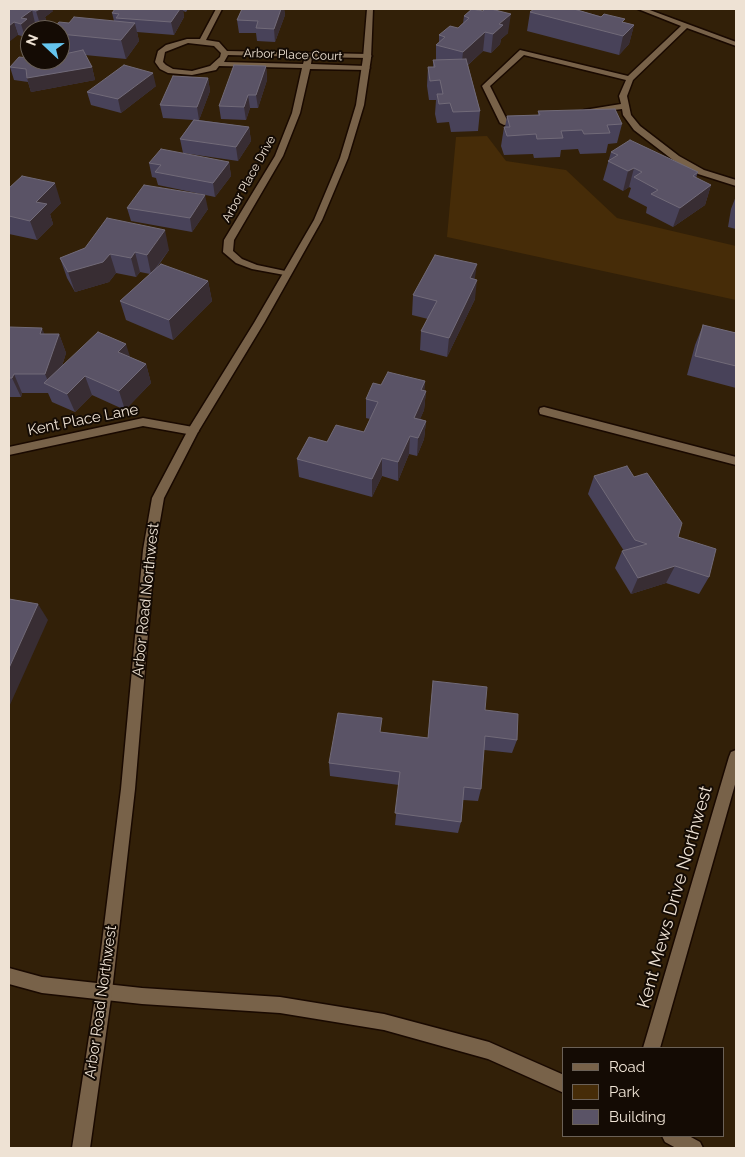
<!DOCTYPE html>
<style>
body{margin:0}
#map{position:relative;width:745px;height:1157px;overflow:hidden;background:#322008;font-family:Raleway,sans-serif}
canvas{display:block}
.frame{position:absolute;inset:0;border:10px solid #eee2d4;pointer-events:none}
.legend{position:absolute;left:562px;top:1047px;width:162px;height:90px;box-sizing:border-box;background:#140b04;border:1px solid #6b6157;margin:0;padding:6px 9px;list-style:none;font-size:15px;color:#eee2d4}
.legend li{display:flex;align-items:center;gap:10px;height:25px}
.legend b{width:25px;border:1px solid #6b6157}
.north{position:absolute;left:20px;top:20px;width:50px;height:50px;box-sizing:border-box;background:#140b04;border:1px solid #6b6157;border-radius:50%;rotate:291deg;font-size:14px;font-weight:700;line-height:20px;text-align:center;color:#eee2d4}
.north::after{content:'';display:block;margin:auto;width:18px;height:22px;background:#65c5ee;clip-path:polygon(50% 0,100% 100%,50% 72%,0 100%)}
</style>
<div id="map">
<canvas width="745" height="1157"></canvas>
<div class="frame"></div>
<ul class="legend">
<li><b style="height:6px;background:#786249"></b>Road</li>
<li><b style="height:14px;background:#462c08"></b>Park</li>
<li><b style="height:14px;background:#5a5366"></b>Building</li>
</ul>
<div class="north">N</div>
</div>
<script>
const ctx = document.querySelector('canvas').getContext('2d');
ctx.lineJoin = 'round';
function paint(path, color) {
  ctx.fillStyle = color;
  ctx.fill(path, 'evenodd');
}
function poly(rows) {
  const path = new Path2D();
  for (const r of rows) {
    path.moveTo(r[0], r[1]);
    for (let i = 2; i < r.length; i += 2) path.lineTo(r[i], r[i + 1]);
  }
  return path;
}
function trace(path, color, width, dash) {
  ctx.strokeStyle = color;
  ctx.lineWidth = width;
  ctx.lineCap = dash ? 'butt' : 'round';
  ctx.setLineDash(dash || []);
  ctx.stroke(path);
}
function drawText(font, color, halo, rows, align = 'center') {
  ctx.font = font + ' Raleway,sans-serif';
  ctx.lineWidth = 4;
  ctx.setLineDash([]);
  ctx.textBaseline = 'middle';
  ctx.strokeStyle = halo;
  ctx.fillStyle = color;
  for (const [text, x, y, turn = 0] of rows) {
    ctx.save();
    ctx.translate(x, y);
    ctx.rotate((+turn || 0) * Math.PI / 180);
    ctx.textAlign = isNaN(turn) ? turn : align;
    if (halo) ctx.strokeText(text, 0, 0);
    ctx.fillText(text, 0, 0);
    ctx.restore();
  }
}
const green = poly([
 [487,136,506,161,566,170,617,218,736,246,736,300,447,237,456,137]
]);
const minor = poly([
 [216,9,222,9,206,40,219,42,227,51,368,54,372,56,368,58,312,57,311,64,366,66,370,68,366,70,310,69,300,113,283,156,234,240,233,251,242,259,257,265,290,272,290,276,252,269,236,263,223,252,224,240,275,156,292,113,302,68,219,66,216,70,192,75,168,73,160,69,155,62,158,51,166,45,187,39,200,39,216,9],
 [188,43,214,46,221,53,220,57,210,66,192,71,173,69,166,65,163,62,165,52,188,43],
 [228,55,305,57,303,64,224,62,228,55],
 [638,9,647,9,736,42,736,46,687,28,633,80,627,96,631,115,640,126,679,156,704,170,736,180,736,186,698,174,673,160,634,130,623,115,622,109,581,114,580,112,584,110,621,104,619,96,626,80,524,55,490,86,507,120,522,119,526,121,522,123,504,125,500,123,482,86,520,50,628,76,681,26,638,9],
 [544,407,736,457,736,465,540,414,539,411,540,408,544,407],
 [143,418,193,427,199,431,193,435,143,426,9,455,9,447,143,418],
 [736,750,736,781,660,1048,643,1048,729,757,731,752,736,750],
 [9,968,42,977,142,988,280,997,384,1014,489,1042,564,1075,564,1093,488,1059,384,1030,280,1013,142,1004,42,993,9,984,9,968],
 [662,1136,689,1136,700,1142,703,1148,676,1148,665,1142,662,1136]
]);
const tertiary = poly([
 [367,9,373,9,371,58,364,105,348,158,322,220,264,323,198,432,164,498,155,550,135,789,112,991,90,1148,72,1148,96,991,121,789,143,550,152,498,189,428,254,323,314,220,340,158,356,105,363,58,367,9]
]);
const wall = poly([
 [9,9,53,11,45,17,46,20,40,24,35,23,30,27,30,33,25,37,18,35],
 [115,9,188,9,186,12,183,11,184,17,174,35,137,32,139,41,126,59,85,55,92,67,95,80,31,92,28,82,14,80,10,67,30,60,60,60,67,53,60,52,60,30,69,23,114,21,112,13],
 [242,9,284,9,285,15,275,42,257,41,256,33,239,33,237,20],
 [472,9,508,33,501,39,500,44,491,53,483,51,468,65,480,111,478,131,451,132,449,122,437,123,435,114,436,100,429,100,427,86,428,67,433,67,433,60,436,60,436,45,439,43,439,35,458,28,463,23,464,16],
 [577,10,634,25,629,44,619,55,527,31,530,12],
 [266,66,267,80,258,108,250,108,246,120,221,119,219,106],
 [208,78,210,91,199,120,249,127,251,141,238,161,183,153,180,139,193,120,163,118,160,105],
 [156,86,121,113,91,105,87,92],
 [538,111,622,124,617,143,608,144,606,153,580,154,578,149,561,150,560,157,534,158,533,154,504,155,501,146,504,127,505,127,507,116,538,115],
 [611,152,698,172,696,178,711,185,705,205,673,227,646,213,647,207,628,197,631,188,629,187,623,191,603,180],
 [229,162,231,176,215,197,158,185,156,178,152,177,149,163],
 [9,188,61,203,50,214,53,224,37,240,9,234],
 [736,196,736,229,728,227,731,209],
 [127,208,208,209,192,232,131,221],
 [85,248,169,250,156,269,208,281,212,301,173,340,126,320,120,301,150,274,140,272,136,277,116,273,109,282,75,292,67,278,60,258],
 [475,279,475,299,447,357,420,350,421,331,428,319,412,315,413,295],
 [703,325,736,333,736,388,687,375,695,345],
 [9,327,45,334,59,334,66,353,62,366,130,357,146,364,151,383,125,410,92,395,75,412,52,402,48,393,22,393,21,397,9,397],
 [425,381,424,391,426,391,424,410,420,419,426,421,424,439,417,456,409,454,398,481,382,476,372,497,299,477,297,459,327,442,364,432,370,419,366,418,366,399],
 [594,476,634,477,709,577,699,594,666,583,631,594,615,568,622,551,624,551,588,494],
 [433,681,485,710,517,740,512,753,484,750,481,789,478,801,463,800,461,822,458,833,395,825,399,785,330,776,329,763,382,732,428,738]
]);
const shadedWall = poly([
 [39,9,52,9,53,11,45,17,46,20,40,24,36,11],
 [180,9,183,9,184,17,174,35,171,22],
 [281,9,284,9,285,15,275,42,274,29],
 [32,10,35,23,30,27,30,33,25,37,21,24,21,18],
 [511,14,508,33,501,39,500,44,491,53,493,34,499,24],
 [14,22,18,35,9,42,9,26],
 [135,23,139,41,126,59,121,40],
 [634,25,629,44,619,55,623,36],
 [485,32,483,51,461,71,463,52],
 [266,66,267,80,258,108,256,95],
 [92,67,95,80,31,92,27,78],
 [153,73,156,86,121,113,118,99],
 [208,78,210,91,199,120,197,107],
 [248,95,250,108,246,120,244,107],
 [249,127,251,141,238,161,236,147],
 [229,162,231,176,215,197,213,183],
 [634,168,629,187,623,191,628,171],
 [55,183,61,203,50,214,53,224,37,240,30,221,36,202],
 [711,185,705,205,673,227,680,208],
 [205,195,208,209,192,232,190,218],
 [165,230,169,250,151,274,147,255],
 [135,252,140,272,136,277,131,258],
 [110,254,116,273,109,282,75,292,68,272],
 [477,264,474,284,470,278],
 [477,280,475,299,447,357,449,338],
 [208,281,212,301,173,340,169,320],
 [42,328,50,347,40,334],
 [59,334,66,353,55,388,50,386,45,374],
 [126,344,132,363,118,352],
 [146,364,151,383,125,410,119,391],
 [14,374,22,393,21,397,12,378],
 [85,376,92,395,75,412,67,394],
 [425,381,424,395,426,391,424,410,413,436,414,418,421,390],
 [426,421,424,439,417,456,418,438],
 [410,436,409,454,398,481,398,462],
 [382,458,382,476,372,497,372,479],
 [675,566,666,583,631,594,638,578],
 [38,604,48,620,9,707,9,668]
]);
const building = poly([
 [9,9,40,9,36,11,32,10,21,18,27,19,21,24,14,22,9,26,9,9],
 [115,9,180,9,171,22,116,18,119,14,112,13,115,9],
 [242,9,281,9,274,29,256,28,258,21,237,20,242,9],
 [472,9,483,11,485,9,491,9,511,14,499,24,503,25,493,34,485,32,463,52,436,45,445,37,439,35,450,26,458,28,469,18,464,16,472,9],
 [534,9,574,9,601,17,604,14,625,19,622,22,634,25,623,36,530,12,534,9],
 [74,17,135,23,121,40,60,34,60,30,52,30,59,22,69,23,74,17],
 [83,50,92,67,27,78,26,69,10,67,19,57,30,58,30,60,60,60,60,55,83,50],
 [466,59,480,111,453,112,450,103,439,104,437,94,443,94,440,80,430,81,428,67,435,67,433,60,466,59],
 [124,65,153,73,118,99,87,92,124,65],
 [234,65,266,66,256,95,248,95,244,107,219,106,234,65],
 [173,76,208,78,197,107,160,105,173,76],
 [615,109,622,124,607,125,610,133,584,134,582,130,561,131,563,138,537,139,536,134,507,136,504,127,510,127,507,116,540,115,538,111,615,109],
 [194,120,249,127,236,147,180,139,194,120],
 [630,140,698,172,693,176,711,185,680,208,651,194,658,190,634,177,642,172,634,168,628,171,608,161,618,155,611,152,630,140],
 [161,149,229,162,213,183,155,172,161,165,149,163,161,149],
 [22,176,55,183,36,202,47,204,30,221,9,216,9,188,22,176],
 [144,185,205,195,190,218,127,208,144,185],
 [107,218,165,230,147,255,135,252,131,258,110,254,103,262,68,272,60,258,85,248,107,218],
 [435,255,477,264,470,278,477,280,449,338,421,331,437,301,413,295,435,255],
 [161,264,208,281,169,320,120,301,161,264],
 [703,325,736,333,736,366,695,356,703,325],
 [9,327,42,328,40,334,59,334,45,374,14,374,12,378,9,378,9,327],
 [98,332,126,344,118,352,146,364,119,391,85,376,67,394,44,383,98,332],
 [388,372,425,381,421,390,426,391,414,418,426,421,418,438,410,436,398,462,382,458,372,479,297,459,309,437,327,442,336,425,364,432,378,402,366,399,373,383,381,385,388,372],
 [627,466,634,477,647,473,682,523,678,537,716,549,709,577,675,566,638,578,622,551,647,544,635,540,594,476,627,466],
 [9,599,38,604,9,668,9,599],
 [433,681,487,687,485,710,518,714,517,740,485,736,481,789,464,787,461,822,395,813,400,772,329,763,338,713,382,718,380,732,428,738,433,681]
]);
const farStreetnames = [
 ["Arbor Place Court",293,55,2],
 ["Arbor Place Drive",249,179,-61]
];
const streetNames = [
 ["Kent Place Lane",83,420,-11],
 ["Arbor Road Northwest",146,600,-84],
 ["Arbor Road Northwest",101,1002,-82]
];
const nearStreetnames = [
 ["Kent Mews Drive Northwest",675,897,-74]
];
paint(green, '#462c08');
trace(minor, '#190900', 3);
trace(tertiary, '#190900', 3);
paint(minor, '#786249');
paint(tertiary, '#786249');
paint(wall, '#484259');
paint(shadedWall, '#382d33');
paint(building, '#5a5366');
trace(building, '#716a78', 1);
drawText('12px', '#eee2d4', '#140b04', farStreetnames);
drawText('15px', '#eee2d4', '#140b04', streetNames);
drawText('18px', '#eee2d4', '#140b04', nearStreetnames);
</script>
